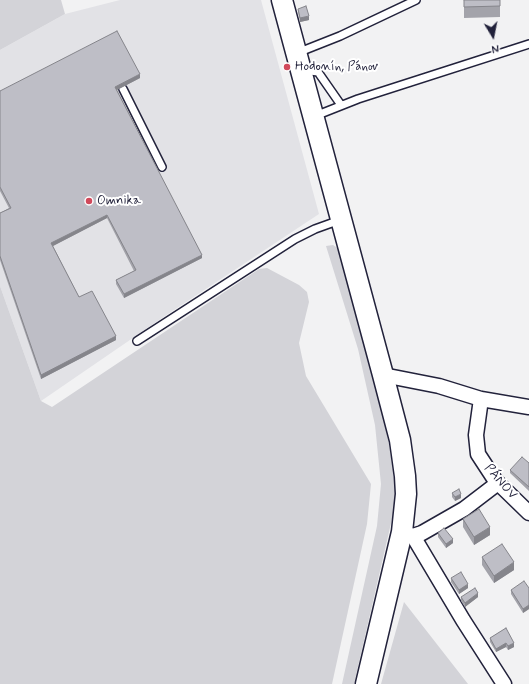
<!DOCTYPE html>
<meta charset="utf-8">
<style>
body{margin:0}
#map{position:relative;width:529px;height:684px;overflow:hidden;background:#f2f2f3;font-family:Mynerve,sans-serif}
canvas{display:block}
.north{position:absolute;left:473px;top:16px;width:40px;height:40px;-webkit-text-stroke:3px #fff;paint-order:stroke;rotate:170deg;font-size:11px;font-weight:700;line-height:16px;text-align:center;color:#22223b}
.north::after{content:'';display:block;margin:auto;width:14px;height:18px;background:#22223b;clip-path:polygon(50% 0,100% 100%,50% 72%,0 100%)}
</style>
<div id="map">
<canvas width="529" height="684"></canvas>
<div class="north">N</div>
</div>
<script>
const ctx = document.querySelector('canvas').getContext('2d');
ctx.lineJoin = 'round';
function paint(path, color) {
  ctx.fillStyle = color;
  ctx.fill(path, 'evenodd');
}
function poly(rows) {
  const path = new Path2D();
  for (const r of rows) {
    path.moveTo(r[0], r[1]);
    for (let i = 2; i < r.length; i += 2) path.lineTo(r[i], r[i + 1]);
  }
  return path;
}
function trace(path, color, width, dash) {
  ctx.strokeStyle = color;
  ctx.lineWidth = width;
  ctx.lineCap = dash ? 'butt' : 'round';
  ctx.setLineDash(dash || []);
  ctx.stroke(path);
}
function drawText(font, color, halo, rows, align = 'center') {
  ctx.font = font + ' Mynerve,sans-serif';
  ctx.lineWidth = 4;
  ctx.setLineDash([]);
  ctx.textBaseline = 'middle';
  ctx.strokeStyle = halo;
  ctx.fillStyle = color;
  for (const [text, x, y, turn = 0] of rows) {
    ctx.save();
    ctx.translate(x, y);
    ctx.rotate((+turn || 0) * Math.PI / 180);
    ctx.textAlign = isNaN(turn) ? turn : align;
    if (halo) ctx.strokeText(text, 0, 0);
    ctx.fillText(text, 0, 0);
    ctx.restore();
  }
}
const built = poly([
 [120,0,261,0,319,214,162,318,41,401,0,286,0,50,65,14]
]);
const green = poly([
 [0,0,61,0,65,14,0,50],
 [333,245,339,249,346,268,374,377,389,444,397,497,354,684,342,684,377,526,381,484,375,425,358,349,326,246],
 [267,268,299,285,307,292,309,302,299,343,306,376,371,484,367,524,332,684,0,684,0,286,41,401,52,407,259,269],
 [404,602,468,684,381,684]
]);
const lane = poly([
 [297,53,340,36,416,0],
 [302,70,318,72,341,105],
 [123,89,162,167],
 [315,116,358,99,529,44],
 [137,341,295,239,315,229,340,220]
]);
const street = poly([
 [383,375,439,386,481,399,529,407],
 [481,399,476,435,478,454,495,480,529,513],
 [405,533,413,536,422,533,464,509,498,483],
 [413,536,463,620,504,684]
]);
const secondary = poly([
 [282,0,383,375,400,440,405,476,406,494,402,532,366,684]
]);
const wall = poly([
 [464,0,500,0,500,17,464,18],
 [298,9,309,20,300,22,298,12],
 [140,78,117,90,202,258,124,298,116,284,116,280,134,271,107,218,53,246,79,297,116,340,41,379,0,260,0,213,9,208,0,191,0,91],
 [529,463,529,491,510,473,510,470],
 [452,493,461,498,455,501,452,497],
 [463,519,490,535,474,545,463,527],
 [438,533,453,543,446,548,438,537],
 [482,557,514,570,494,583,482,565],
 [451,578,468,588,459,594,451,582],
 [529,588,529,609,523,613,511,594,511,590],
 [461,597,478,597,465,607,461,601],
 [506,628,514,647,508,650,506,647,496,652,490,642,490,638]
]);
const shadedWall = poly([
 [309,16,309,20,300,22,300,18],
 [140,74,140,78,115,91,115,87],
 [107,215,107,218,51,247,51,243],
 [202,255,202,258,124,298,124,294],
 [116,336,116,340,41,379,41,375],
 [461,494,461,498,455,501,455,497],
 [490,527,490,535,474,545,474,537],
 [453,539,453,543,446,548,446,544],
 [514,562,514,570,494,583,494,576],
 [468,584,468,588,459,594,459,590],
 [478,593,478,597,465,607,465,603],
 [529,605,529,609,523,613,523,609],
 [506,643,506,647,496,652,496,649],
 [514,643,514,647,508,650,508,646]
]);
const building = poly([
 [464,0,500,0,500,6,464,7,464,0],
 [306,6,309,16,300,18,298,9,306,6],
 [117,31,140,74,115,87,202,255,124,294,116,280,136,270,107,215,51,243,79,297,92,291,116,336,41,375,0,256,0,213,11,208,0,187,0,91,117,31],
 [522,457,529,463,529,487,510,470,522,457],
 [459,489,461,494,455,497,452,493,459,489],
 [479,509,490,527,474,537,463,519,479,509],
 [444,528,453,539,446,544,438,533,444,528],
 [502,544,514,562,494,576,482,557,502,544],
 [461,572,468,584,459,590,451,578,461,572],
 [524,581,529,588,529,605,523,609,511,590,524,581],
 [475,588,478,593,465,603,461,597,475,588],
 [506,628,514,643,508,646,506,643,496,649,490,638,506,628]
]);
const markers = [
 [287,67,4,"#d1495b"],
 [89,201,4,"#d1495b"]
];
const poiNames = [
 ["Hodonín, Pánov",295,67],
 ["Omnika",97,201]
];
const streetNames = [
 ["PÁNOV",500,482,49]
];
paint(built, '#e2e2e6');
paint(green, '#d3d3d8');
trace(lane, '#22223b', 10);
trace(street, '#22223b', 17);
trace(secondary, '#22223b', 23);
trace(lane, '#fff', 7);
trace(street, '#fff', 14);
trace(secondary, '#fff', 20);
paint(wall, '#a3a3aa');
paint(shadedWall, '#85858b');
paint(building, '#bebec6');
trace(building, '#85858b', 1);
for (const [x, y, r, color] of markers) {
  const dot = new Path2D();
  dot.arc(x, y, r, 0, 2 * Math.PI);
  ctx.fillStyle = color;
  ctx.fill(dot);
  trace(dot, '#fff', 1.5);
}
drawText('13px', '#22223b', '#fff', poiNames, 'left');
drawText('13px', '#22223b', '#fff', streetNames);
</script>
